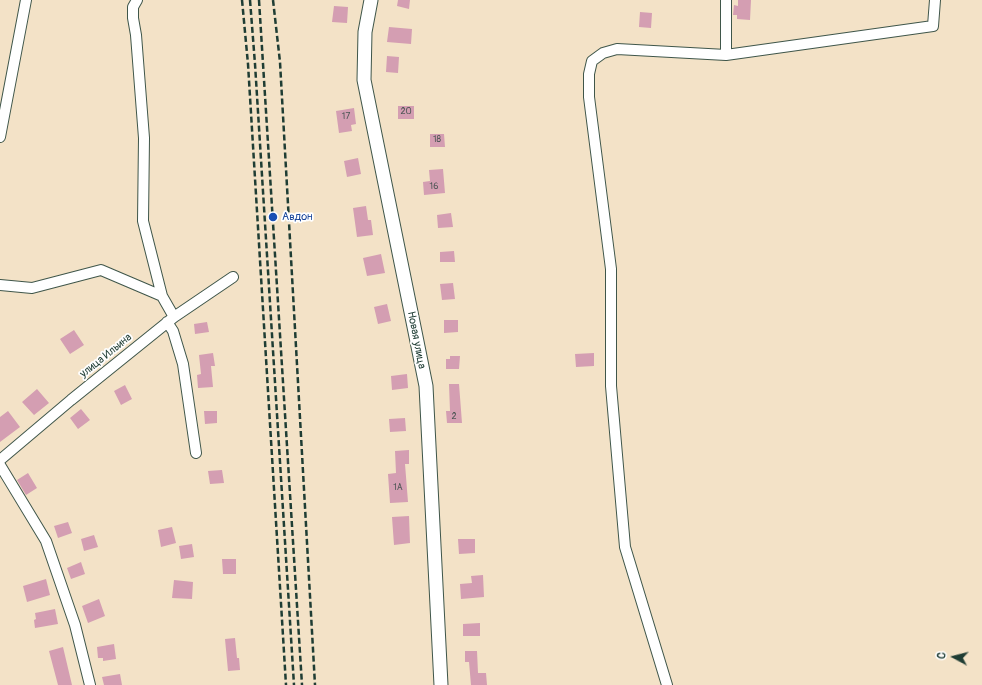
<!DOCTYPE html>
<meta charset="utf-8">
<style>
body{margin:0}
#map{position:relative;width:982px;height:685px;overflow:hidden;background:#f3e2c7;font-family:Pangolin,sans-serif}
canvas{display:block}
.north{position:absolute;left:934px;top:637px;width:40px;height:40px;-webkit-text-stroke:3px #fff;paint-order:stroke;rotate:277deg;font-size:11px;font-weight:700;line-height:16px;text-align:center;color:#1f3d34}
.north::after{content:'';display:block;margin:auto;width:14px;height:18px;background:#1f3d34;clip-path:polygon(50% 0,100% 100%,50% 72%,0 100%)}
</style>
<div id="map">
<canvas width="982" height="685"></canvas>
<div class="north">С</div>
</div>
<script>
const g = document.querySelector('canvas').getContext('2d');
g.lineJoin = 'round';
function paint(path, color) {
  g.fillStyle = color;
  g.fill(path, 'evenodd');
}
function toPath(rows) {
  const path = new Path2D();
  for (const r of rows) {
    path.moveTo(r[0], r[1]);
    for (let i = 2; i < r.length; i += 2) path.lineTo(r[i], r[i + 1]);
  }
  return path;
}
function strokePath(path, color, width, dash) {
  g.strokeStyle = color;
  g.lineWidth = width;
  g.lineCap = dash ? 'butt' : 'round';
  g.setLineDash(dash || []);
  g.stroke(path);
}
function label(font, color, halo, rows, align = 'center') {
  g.font = font + ' Pangolin,sans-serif';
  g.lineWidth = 3.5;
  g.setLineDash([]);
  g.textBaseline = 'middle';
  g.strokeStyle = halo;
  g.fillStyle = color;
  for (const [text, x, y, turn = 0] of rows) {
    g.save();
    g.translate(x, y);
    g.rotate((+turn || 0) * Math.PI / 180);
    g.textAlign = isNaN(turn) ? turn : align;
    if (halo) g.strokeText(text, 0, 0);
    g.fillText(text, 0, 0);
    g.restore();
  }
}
const building = toPath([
 [398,0,410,0,409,9,397,6],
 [738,0,751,0,750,20,737,19,737,15,733,15,734,5,738,6],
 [334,6,348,7,347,23,332,22],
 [640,12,652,13,651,28,639,27],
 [389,27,412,29,411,44,387,42],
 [387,56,399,57,398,73,386,72],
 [398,106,414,106,414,119,398,119],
 [354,108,356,124,351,125,352,131,339,133,336,111],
 [430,134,444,134,445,147,430,147],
 [358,158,361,174,347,177,344,161],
 [443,169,445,193,424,195,423,182,430,181,429,170],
 [366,206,368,220,371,220,373,235,357,237,353,208],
 [451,213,453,227,438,228,437,215],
 [454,251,455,262,440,262,440,252],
 [381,254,385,273,367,276,363,258],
 [453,283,455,299,442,300,440,284],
 [387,304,391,321,378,324,374,307],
 [444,320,458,320,458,332,444,333],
 [207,322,209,332,195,334,194,324],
 [74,330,84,345,70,354,60,339],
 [213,353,215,366,211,366,213,387,198,388,197,375,201,374,199,355],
 [594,353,594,366,576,367,575,354],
 [450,356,460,356,459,369,446,369,446,359,450,359],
 [407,374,408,388,392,390,391,376],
 [449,384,459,384,462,423,447,423,446,411,450,411],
 [125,385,132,399,121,405,114,391],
 [37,389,49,403,34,415,22,402],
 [81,409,90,420,78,429,70,418],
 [8,411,20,427,0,442,0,417],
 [204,411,217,411,217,423,205,424],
 [405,418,406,431,390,432,389,419],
 [409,450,409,464,405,464,408,502,390,503,388,474,396,473,395,451],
 [222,470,224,483,210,484,208,471],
 [28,473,37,488,26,495,17,480],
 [409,516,410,543,394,545,392,517],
 [68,522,72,533,58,538,54,526],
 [172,527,176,543,161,547,158,530],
 [94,535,98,547,84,551,81,539],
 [458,539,475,539,475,553,459,554],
 [192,544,194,557,181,559,179,546],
 [222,559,236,559,236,574,223,574],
 [81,562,85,574,71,579,67,568],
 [483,575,484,597,461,599,460,584,472,583,471,576],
 [46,579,50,595,27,602,23,586],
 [174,580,193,582,192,599,172,598],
 [99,599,105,616,88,623,82,606],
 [55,609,58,624,35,628,34,620,36,619,35,613],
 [480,623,480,636,463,636,463,624],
 [235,638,237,658,239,658,240,670,228,671,225,639],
 [114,644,116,659,103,661,103,658,98,658,97,647],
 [63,647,72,685,58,685,49,651],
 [465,651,477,651,478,673,486,673,487,685,471,685,469,662,465,662],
 [120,674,122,685,104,685,102,677]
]);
const minor = toPath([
 [137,0,133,7,133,18,136,35,144,138,143,221,162,296],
 [726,0,726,55,933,26,935,0],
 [0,137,26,0],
 [0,285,32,288,101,270,162,296,174,317],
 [167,322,173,331,183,364,196,453],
 [0,460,71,400,174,317,233,277],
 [0,465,46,541,75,625,90,685],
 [667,685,625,547,611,386,611,269,589,97,589,74,592,61,603,53,617,49,726,55]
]);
const tertiary = toPath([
 [371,0,365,32,364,80,426,386,441,685]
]);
const rail = toPath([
 [242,0,248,64,286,685],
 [250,0,255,64,294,685],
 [259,0,302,685],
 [273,0,280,62,315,685]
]);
const markers = [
 [273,217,5,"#1a4fb4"]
];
const numberNames = [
 ["20",406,112],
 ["17",346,117],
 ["18",437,140],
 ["16",434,187],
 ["2",454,417],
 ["1А",398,488]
];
const transitNames = [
 ["Авдон",282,217]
];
const streetNames = [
 ["Новая улица",416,340,79],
 ["улица Ильина",106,356,-39]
];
paint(building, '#d49eb2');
strokePath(minor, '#3f564a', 12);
strokePath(tertiary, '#3f564a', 15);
strokePath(minor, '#fff', 10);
strokePath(tertiary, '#fff', 13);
strokePath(rail, '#1f3d34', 2.5, [6, 3]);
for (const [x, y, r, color] of markers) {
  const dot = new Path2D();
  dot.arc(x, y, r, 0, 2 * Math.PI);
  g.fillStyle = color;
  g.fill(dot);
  strokePath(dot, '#fff', 1.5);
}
label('9px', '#4c5554', null, numberNames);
label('11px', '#164399', '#fff', transitNames, 'left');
label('11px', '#1f3d34', '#fff', streetNames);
</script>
